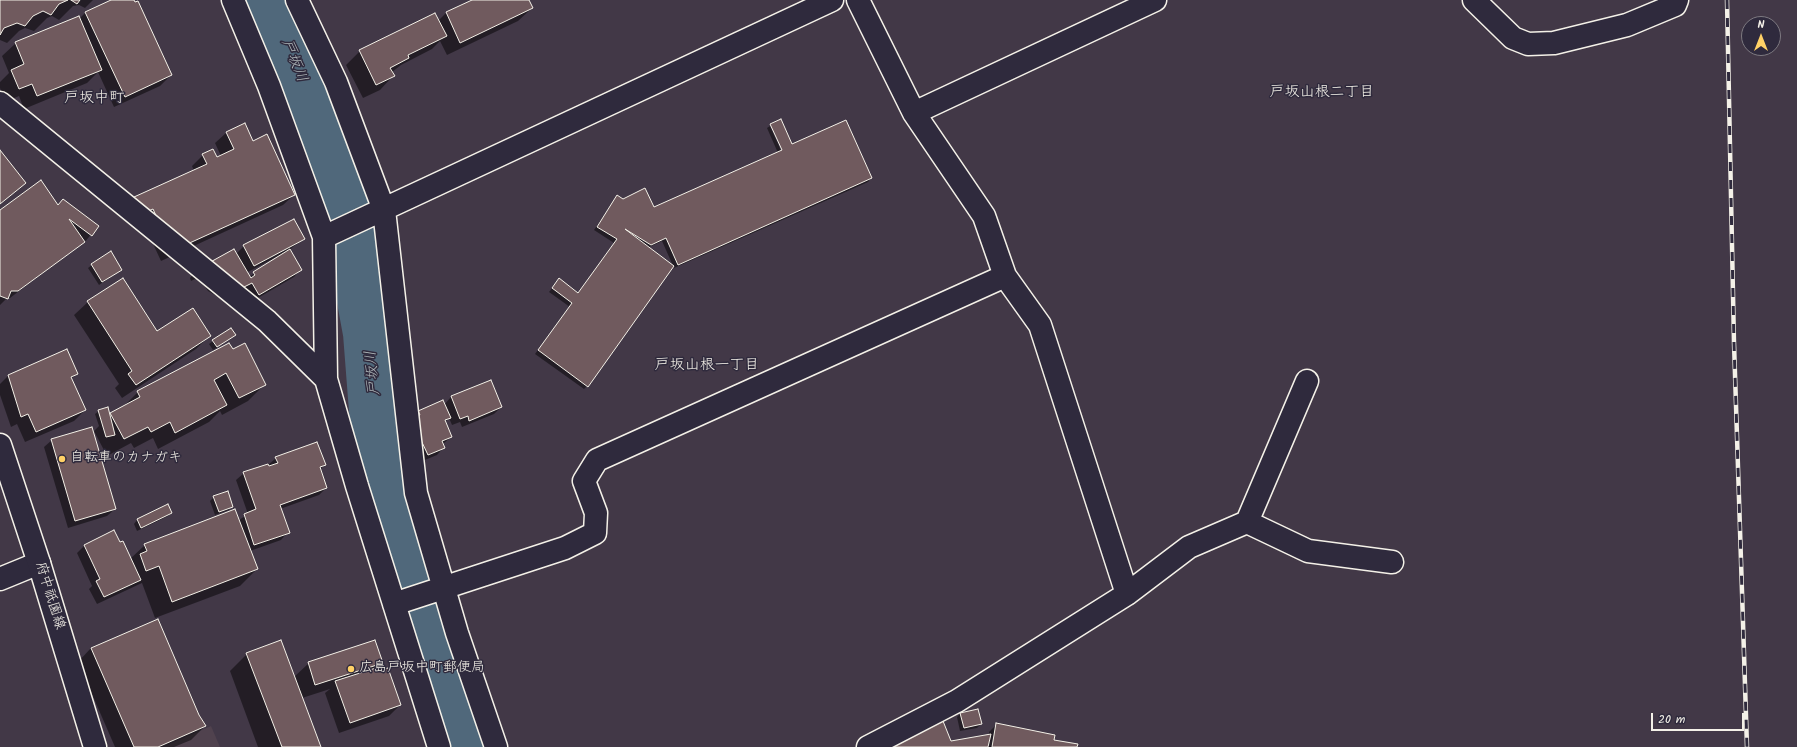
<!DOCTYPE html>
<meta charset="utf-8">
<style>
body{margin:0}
#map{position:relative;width:1797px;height:747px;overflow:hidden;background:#423847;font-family:Kalam,sans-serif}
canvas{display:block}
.north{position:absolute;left:1741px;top:16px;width:40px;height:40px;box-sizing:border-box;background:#2f2a3d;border:1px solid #7e7a81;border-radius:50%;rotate:0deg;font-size:11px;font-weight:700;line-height:16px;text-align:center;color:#f4f1e8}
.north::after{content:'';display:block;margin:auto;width:14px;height:18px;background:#ffd166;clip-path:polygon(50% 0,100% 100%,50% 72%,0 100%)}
.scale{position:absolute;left:1651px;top:713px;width:93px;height:18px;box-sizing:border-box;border:2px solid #f4f1e8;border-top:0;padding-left:5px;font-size:12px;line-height:14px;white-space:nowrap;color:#f4f1e8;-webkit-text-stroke:3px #2f2a3d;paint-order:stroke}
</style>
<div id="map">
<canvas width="1797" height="747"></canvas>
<div class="north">N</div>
<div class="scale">20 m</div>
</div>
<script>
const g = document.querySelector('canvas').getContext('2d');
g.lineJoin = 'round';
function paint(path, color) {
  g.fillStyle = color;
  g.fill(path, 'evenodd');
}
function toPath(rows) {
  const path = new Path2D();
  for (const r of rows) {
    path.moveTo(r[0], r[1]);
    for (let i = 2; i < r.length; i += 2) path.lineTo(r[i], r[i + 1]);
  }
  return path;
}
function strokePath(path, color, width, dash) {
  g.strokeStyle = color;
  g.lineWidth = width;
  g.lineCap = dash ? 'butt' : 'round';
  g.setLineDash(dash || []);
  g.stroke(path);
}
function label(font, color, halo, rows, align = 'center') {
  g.font = font + ' Kalam,"Klee One",sans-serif';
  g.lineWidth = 3;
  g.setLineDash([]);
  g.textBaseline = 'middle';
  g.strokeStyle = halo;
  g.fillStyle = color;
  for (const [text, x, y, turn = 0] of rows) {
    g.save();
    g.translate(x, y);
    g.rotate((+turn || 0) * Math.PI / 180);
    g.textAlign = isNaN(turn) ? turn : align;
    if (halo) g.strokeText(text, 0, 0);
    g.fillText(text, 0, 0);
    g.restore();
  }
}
const built = toPath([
 [211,726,220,747,163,747]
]);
const shadow = toPath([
 [0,0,93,0,85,8,79,5,73,6,59,20,52,16,47,18,34,31,25,28,19,31,7,43,0,40],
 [113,0,132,0,171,75,160,86,114,107,98,72,87,83,24,109,19,96,5,102,0,88,0,82,9,73,2,56,16,43,79,19,86,12],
 [474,0,528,0,532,8,518,21,447,55,440,41,432,49,401,65,392,72,393,76,380,90,363,98,346,65,360,51,438,21,446,13],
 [244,124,252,142,294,195,283,205,161,261,142,220,124,209,135,198,194,171,192,166,203,155,217,158,221,156,215,143,226,133],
 [770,126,783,155,871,178,868,182,674,268,662,241,647,248,587,386,584,389,535,354,570,307,549,292,559,280,578,294,614,243,594,230,618,196,622,200,653,209,778,153,767,128],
 [58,206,98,226,84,243,83,242,10,298,7,298,0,305,0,211],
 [303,239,289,250,301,269,294,277,251,302,224,300,208,291,199,277,191,281,190,278,197,270,236,254,244,246],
 [278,256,279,257,249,277,246,273],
 [92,265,121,269,99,285,88,268],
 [88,302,157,333,209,336,196,349,122,398,115,388,119,384,74,315],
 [235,335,213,350,209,344,213,341],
 [67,350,77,373,71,379,85,410,74,421,25,442,17,424,11,427,0,395,0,384,8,376],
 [233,351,265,384,248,401,222,415,220,411,209,422,158,449,153,438,134,448,131,443,107,456,94,431,99,426,95,414,99,411,109,416,122,408,138,392],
 [490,381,501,407,494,414,462,427,460,422,452,425,449,418,445,422,451,437,443,444,444,447,437,455,420,462,411,420,418,412,443,401,444,405,451,397],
 [52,440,115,509,107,516,68,528,44,447],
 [276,458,324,465,320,470,326,488,319,495,280,509,288,532,281,540,250,551,257,569,240,586,155,618,142,583,97,604,89,589,92,586,77,553,84,546,114,531,130,559,145,545,239,520,248,514,236,480,244,473,267,466],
 [214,497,232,506,229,510,215,515,210,501],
 [168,505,171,513,168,516,137,531,134,524,137,520],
 [91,648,199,716,205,726,191,740,174,747,115,747,78,662],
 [247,654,294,677,309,663,382,662,375,669,400,705,389,716,339,733,325,693,330,689,302,698,320,747,258,747,230,671],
 [960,714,981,724,977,728,960,731,957,717],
 [997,724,1076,747,882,747,950,743,989,735,989,732]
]);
const river = toPath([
 [269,0,284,33,344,186,371,333,382,475,439,652,474,747]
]);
const building = toPath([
 [0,0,68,0,59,4,51,15,43,11,33,16,25,26,17,23,4,28,0,35,0,0],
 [71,0,80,0,77,4,71,0],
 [111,0,134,0,135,2,138,1,172,75,125,97,85,12,111,0],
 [472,0,529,0,533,8,460,43,446,12,472,0],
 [435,13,447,36,408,55,409,58,390,68,395,76,376,85,359,50,435,13],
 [79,16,102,70,37,96,32,84,19,89,11,70,24,64,15,42,79,16],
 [781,119,792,144,846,120,872,178,678,265,666,238,651,245,625,229,674,266,588,387,538,350,572,303,552,288,559,278,578,293,617,239,597,227,617,195,623,199,645,188,654,207,782,150,770,124,781,119],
 [245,123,253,141,267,134,295,195,172,251,153,209,142,214,134,197,207,164,202,154,213,149,217,157,234,149,226,132,245,123],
 [0,150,26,183,0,204,0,150],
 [41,180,58,205,63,199,99,226,92,236,69,219,85,242,18,291,11,291,8,299,0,296,0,210,41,180],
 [294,219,305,239,254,266,243,245,294,219],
 [234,249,251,278,255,275,253,272,290,249,302,270,259,295,252,283,232,293,196,270,234,249],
 [111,251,122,270,102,282,91,264,111,251],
 [123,278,157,331,193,308,211,336,136,385,128,374,132,371,87,301,123,278],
 [231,328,236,335,217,347,212,340,231,328],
 [229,343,233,349,245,343,266,385,239,398,226,373,214,380,227,405,175,433,170,422,151,432,148,427,124,439,110,413,140,397,137,391,229,343],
 [67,349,78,374,71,377,86,410,36,432,28,414,21,417,8,375,67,349],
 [491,380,502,407,469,421,468,416,460,419,451,396,491,380],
 [443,400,451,418,445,420,452,437,442,441,445,448,428,455,411,419,420,415,418,411,443,400],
 [108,407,115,435,106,437,98,410,108,407],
 [92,427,116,509,75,521,51,439,92,427],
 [317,442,326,465,320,467,327,488,280,505,290,533,254,545,244,514,256,509,243,472,268,464,269,466,278,463,275,457,317,442],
 [228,491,233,507,219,512,213,496,228,491],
 [168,504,172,513,141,528,137,519,168,504],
 [235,509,258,569,172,602,159,566,146,571,140,554,147,551,144,544,235,509],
 [114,530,120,542,123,541,141,580,104,597,96,581,100,579,84,545,114,530],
 [158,619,199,715,206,726,158,747,134,747,91,648,158,619],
 [281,640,321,747,282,747,246,653,281,640],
 [375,640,383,663,315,685,308,662,375,640],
 [382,666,383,669,388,668,401,705,350,723,335,681,382,666],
 [978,709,982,724,964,728,960,713,978,709],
 [943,721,951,741,991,734,988,747,885,747,943,721],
 [996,723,1055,735,1054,740,1078,744,1077,747,992,747,996,723]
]);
const minor = toPath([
 [233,0,269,86,324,237,326,379,357,486,439,747],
 [297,0,336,82,384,210,416,493,457,633,496,747],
 [858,0,914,113,984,216,1005,276,1040,325,1127,594],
 [1474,0,1513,38,1528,44,1554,43,1627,25,1675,5,1677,0],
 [0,103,267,321,326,379],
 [914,113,1155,0],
 [324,237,832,0],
 [1247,522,1308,551,1392,562],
 [0,579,39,563],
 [394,604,565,548,595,533,596,513,584,481,597,460,1005,276],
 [868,747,957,701,1127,594,1189,547,1247,522,1307,381]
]);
const secondary = toPath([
 [0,445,39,563,95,747]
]);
const rail = toPath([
 [1727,0,1734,343,1747,747]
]);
const markers = [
 [62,459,4,"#ffd166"],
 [351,669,4,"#ffd166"]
];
const poiNames = [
 ["自転車のカナガキ",70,459],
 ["広島戸坂中町郵便局",359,669]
];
const streetNames = [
 ["府中祇園線",49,596,73]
];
const waterNames = [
 ["戸坂川",293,61,68],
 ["戸坂川",374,373,-95]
];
const neighbourhoodNames = [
 ["戸坂山根二丁目",1322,93],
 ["戸坂中町",94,99],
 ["戸坂山根一丁目",707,366]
];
paint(built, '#50424e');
paint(shadow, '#0007');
strokePath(river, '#50687b', 56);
paint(building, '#705a5e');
strokePath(building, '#f4f1e8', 1);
strokePath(minor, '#f4f1e8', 25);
strokePath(secondary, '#f4f1e8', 25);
strokePath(minor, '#2f2a3d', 22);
strokePath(secondary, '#2f2a3d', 22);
strokePath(rail, '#f4f1e8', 4.5);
strokePath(rail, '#2f2a3d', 3, [9]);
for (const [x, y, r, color] of markers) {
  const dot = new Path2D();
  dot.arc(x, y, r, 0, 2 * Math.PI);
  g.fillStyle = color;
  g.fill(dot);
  strokePath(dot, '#2f2a3d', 1.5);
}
label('14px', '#f4f1e8', '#2f2a3d', poiNames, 'left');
label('14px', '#f4f1e8', '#2f2a3d', streetNames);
label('italic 15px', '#b2babc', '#2f2a3d', waterNames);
label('15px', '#f4f1e8', '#2f2a3d', neighbourhoodNames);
</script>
